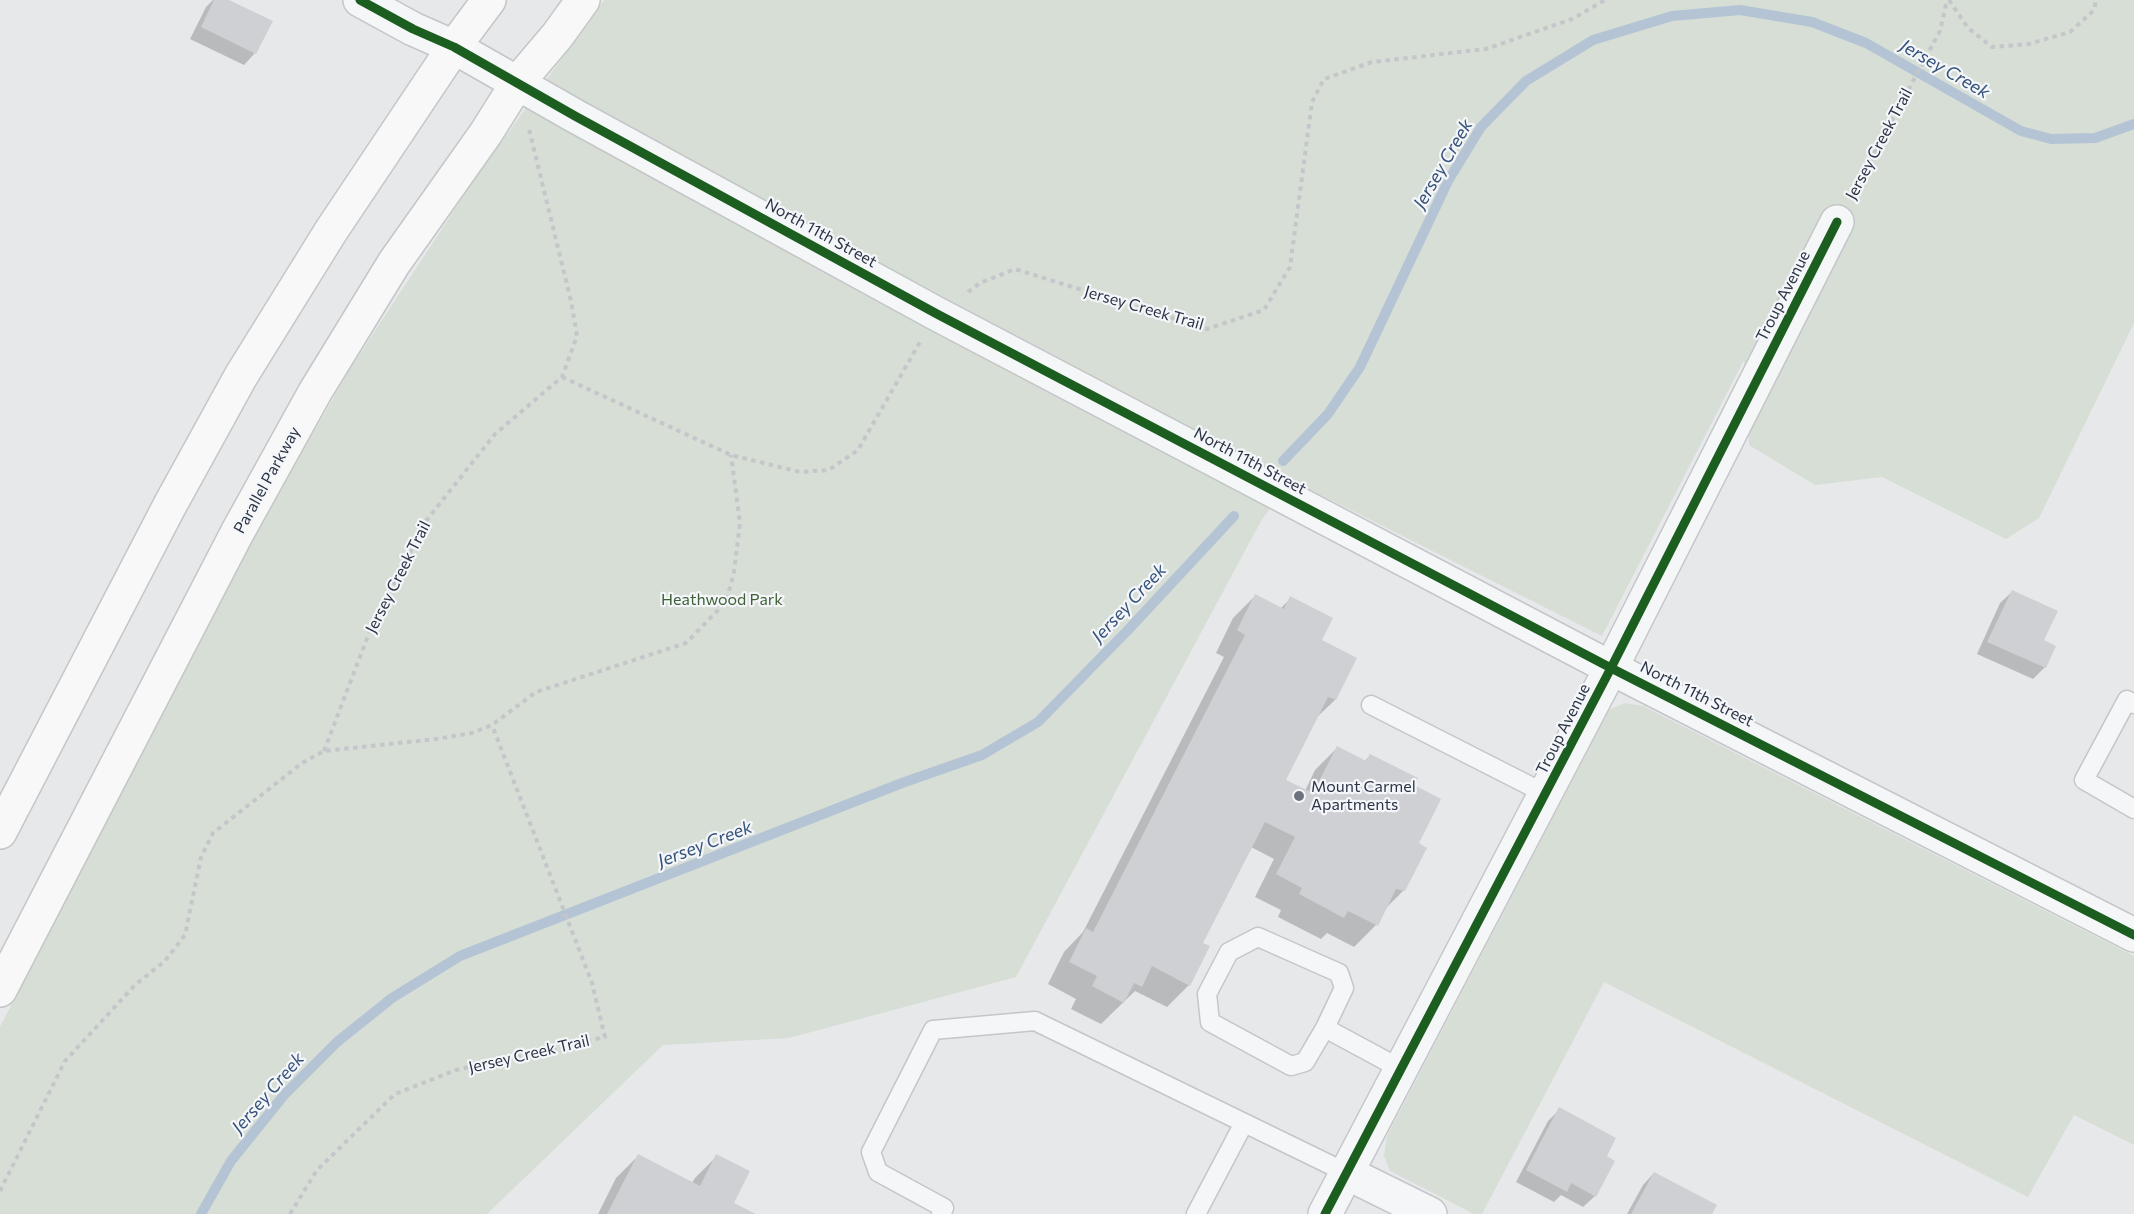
<!DOCTYPE html>
<style>
body{margin:0}
canvas{display:block;background:#e6e8ea}
</style>
<canvas width="2134" height="1214"></canvas>
<script>
const g = document.querySelector('canvas').getContext('2d');
g.lineJoin = 'round';
function paint(path, color) {
  g.fillStyle = color;
  g.fill(path, 'evenodd');
}
function toPath(rows) {
  const path = new Path2D();
  for (const r of rows) {
    path.moveTo(r[0], r[1]);
    for (let i = 2; i < r.length; i += 2) path.lineTo(r[i], r[i + 1]);
  }
  return path;
}
function strokePath(path, color, width, dash) {
  g.strokeStyle = color;
  g.lineWidth = width;
  g.lineCap = dash ? 'butt' : 'round';
  g.setLineDash(dash || []);
  g.stroke(path);
}
function label(font, color, halo, rows, align = 'center') {
  g.font = font + ' Commissioner,sans-serif';
  g.lineWidth = 4.5;
  g.setLineDash([]);
  g.textBaseline = 'middle';
  g.strokeStyle = halo;
  g.fillStyle = color;
  for (const [text, x, y, turn = 0] of rows) {
    g.save();
    g.translate(x, y);
    g.rotate((+turn || 0) * Math.PI / 180);
    g.textAlign = isNaN(turn) ? turn : align;
    if (halo) g.strokeText(text, 0, 0);
    g.fillText(text, 0, 0);
    g.restore();
  }
}
const green = toPath([
 [604,0,2134,0,2134,323,2039,518,2006,539,1882,477,1815,485,1749,445,1744,360,1602,636,1291,480,1261,521,1016,977,789,1038,663,1045,487,1214,0,1214,0,1027,255,533,352,366,472,183],
 [1625,703,1643,706,2134,956,2134,1145,2074,1115,2028,1197,1604,982,1482,1214,1474,1214,1390,1171,1384,1156,1387,1136,1609,710]
]);
const shadow = toPath([
 [213,0,225,0,255,53,244,65,190,39,206,7],
 [2012,592,2042,641,2045,667,2033,679,1977,654,2000,603],
 [1255,596,1280,609,1291,598,1320,641,1355,659,1335,700,1315,719,1284,780,1305,791,1315,770,1337,748,1364,762,1370,755,1412,786,1417,844,1404,890,1384,910,1376,925,1354,947,1327,933,1321,939,1278,917,1281,910,1255,897,1274,859,1251,847,1201,944,1189,985,1167,1007,1135,991,1101,1024,1071,1009,1076,999,1048,984,1064,952,1083,932,1224,657,1216,653,1233,618],
 [1560,1109,1605,1157,1595,1196,1583,1207,1561,1195,1554,1202,1516,1182,1548,1121],
 [638,1156,692,1183,695,1178,717,1156,732,1203,753,1214,598,1214,616,1178],
 [1654,1173,1710,1214,1627,1214,1643,1185]
]);
const stream = toPath([
 [1283,461,1328,414,1360,367,1448,181,1481,127,1526,81,1593,40,1672,16,1740,10,1812,22,1866,43,2021,131,2051,139,2095,138,2134,124],
 [201,1214,231,1161,284,1095,337,1042,392,998,460,956,902,783,982,755,1038,722,1128,630,1234,516]
]);
const building = toPath([
 [214,0,229,0,273,21,256,54,201,27],
 [2012,590,2058,611,2044,640,2056,646,2046,668,1987,642],
 [1255,594,1284,609,1290,596,1333,618,1322,640,1357,658,1336,700,1328,697,1286,780,1313,793,1337,746,1366,761,1370,754,1418,778,1414,785,1441,799,1419,843,1427,848,1405,891,1396,889,1378,926,1348,911,1344,918,1299,894,1302,888,1276,874,1295,837,1265,822,1203,943,1210,946,1190,986,1152,966,1142,987,1134,983,1124,1003,1092,986,1097,976,1069,962,1086,928,1093,932,1245,635,1237,630],
 [1559,1107,1616,1138,1607,1156,1615,1161,1596,1197,1571,1183,1567,1192,1526,1170],
 [638,1154,700,1186,716,1154,750,1171,734,1203,756,1214,607,1214],
 [1654,1172,1717,1205,1712,1214,1631,1214]
]);
const path = toPath([
 [1949,0,1968,28,1992,47,2029,44,2070,32,2094,10,2096,0],
 [1853,193,1940,31,1947,0],
 [968,292,980,283,1015,269,1207,329,1264,310,1290,267,1312,102,1324,79,1372,62,1486,49,1572,19,1605,0],
 [562,377,731,455,800,472,829,470,858,450,920,342],
 [324,751,371,628,426,521,495,434,562,377,577,336,571,301,529,129],
 [0,1191,65,1061,135,985,165,961,185,935,201,857,213,833,302,763,324,751,436,739,472,733,492,725,536,692,686,643,726,602,734,572,740,523,731,455],
 [290,1214,317,1170,395,1094,456,1070,605,1037,592,983,492,725]
]);
const service = toPath([
 [2134,704,2127,700,2084,780,2134,809],
 [1371,705,1546,794],
 [1325,1028,1344,988,1339,973,1258,937,1229,952,1207,994,1210,1022,1291,1066,1305,1062,1325,1028,1401,1069],
 [941,1214,944,1208,878,1172,871,1152,933,1030,1035,1021,1347,1173],
 [1196,1214,1244,1123]
]);
const minor = toPath([
 [360,0,413,29,454,47,575,116,937,314,1611,668,2134,935],
 [1347,1173,1430,1214],
 [1325,1214,1611,668,1837,222]
]);
const secondary = toPath([
 [0,832,170,505,241,376,331,231,454,47,489,0],
 [0,990,237,533,315,392,394,263,486,133,518,82,557,36,583,0]
]);
const cycleway = toPath([
 [360,0,413,29,454,47,575,116,937,314,1611,668,2134,935],
 [1325,1214,1611,668,1837,222]
]);
const markers = [
 [1299,796,6,"#6c737f"]
];
const streetNames = [
 ["Jersey Creek Trail",1879,144,-62],
 ["North 11th Street",821,233,29],
 ["Troup Avenue",1783,296,-63],
 ["Jersey Creek Trail",1144,308,16],
 ["North 11th Street",1250,461,28],
 ["Parallel Parkway",267,480,-61],
 ["Jersey Creek Trail",398,577,-63],
 ["North 11th Street",1697,694,27],
 ["Troup Avenue",1563,729,-63],
 ["Jersey Creek Trail",529,1054,-13]
];
const parkNames = [
 ["Heathwood Park",722,600]
];
const poiNames = [
 ["Mount Carmel",1311,787],
 ["Apartments",1311,805]
];
const waterNames = [
 ["Jersey Creek",1945,69,30],
 ["Jersey Creek",1443,164,-60],
 ["Jersey Creek",1129,603,-47],
 ["Jersey Creek",705,844,-21],
 ["Jersey Creek",268,1093,-49]
];
paint(green, '#d6ded6');
paint(shadow, '#0003');
strokePath(stream, '#b4c4d5', 10);
paint(building, '#ced0d3');
strokePath(service, '#c4c6c8', 21);
strokePath(minor, '#c4c6c8', 36);
strokePath(secondary, '#c4c6c8', 36);
strokePath(path, '#c5c6ca', 4, [4.5, 4.5]);
strokePath(service, '#f5f6f7', 18);
strokePath(minor, '#f5f6f7', 33);
strokePath(secondary, '#f8f8f8', 33);
strokePath(cycleway, '#1b5e20', 9);
for (const [x, y, r, color] of markers) {
  const dot = new Path2D();
  dot.arc(x, y, r, 0, 2 * Math.PI);
  g.fillStyle = color;
  g.fill(dot);
  strokePath(dot, '#f4f6f9', 2);
}
label('16px', '#2b3445', '#f4f6f9', streetNames);
label('16px', '#3f6138', '#f4f6f9', parkNames);
label('16px', '#2b3445', '#f4f6f9', poiNames, 'left');
label('italic 18px', '#34527a', '#f4f6f9', waterNames);
</script>
